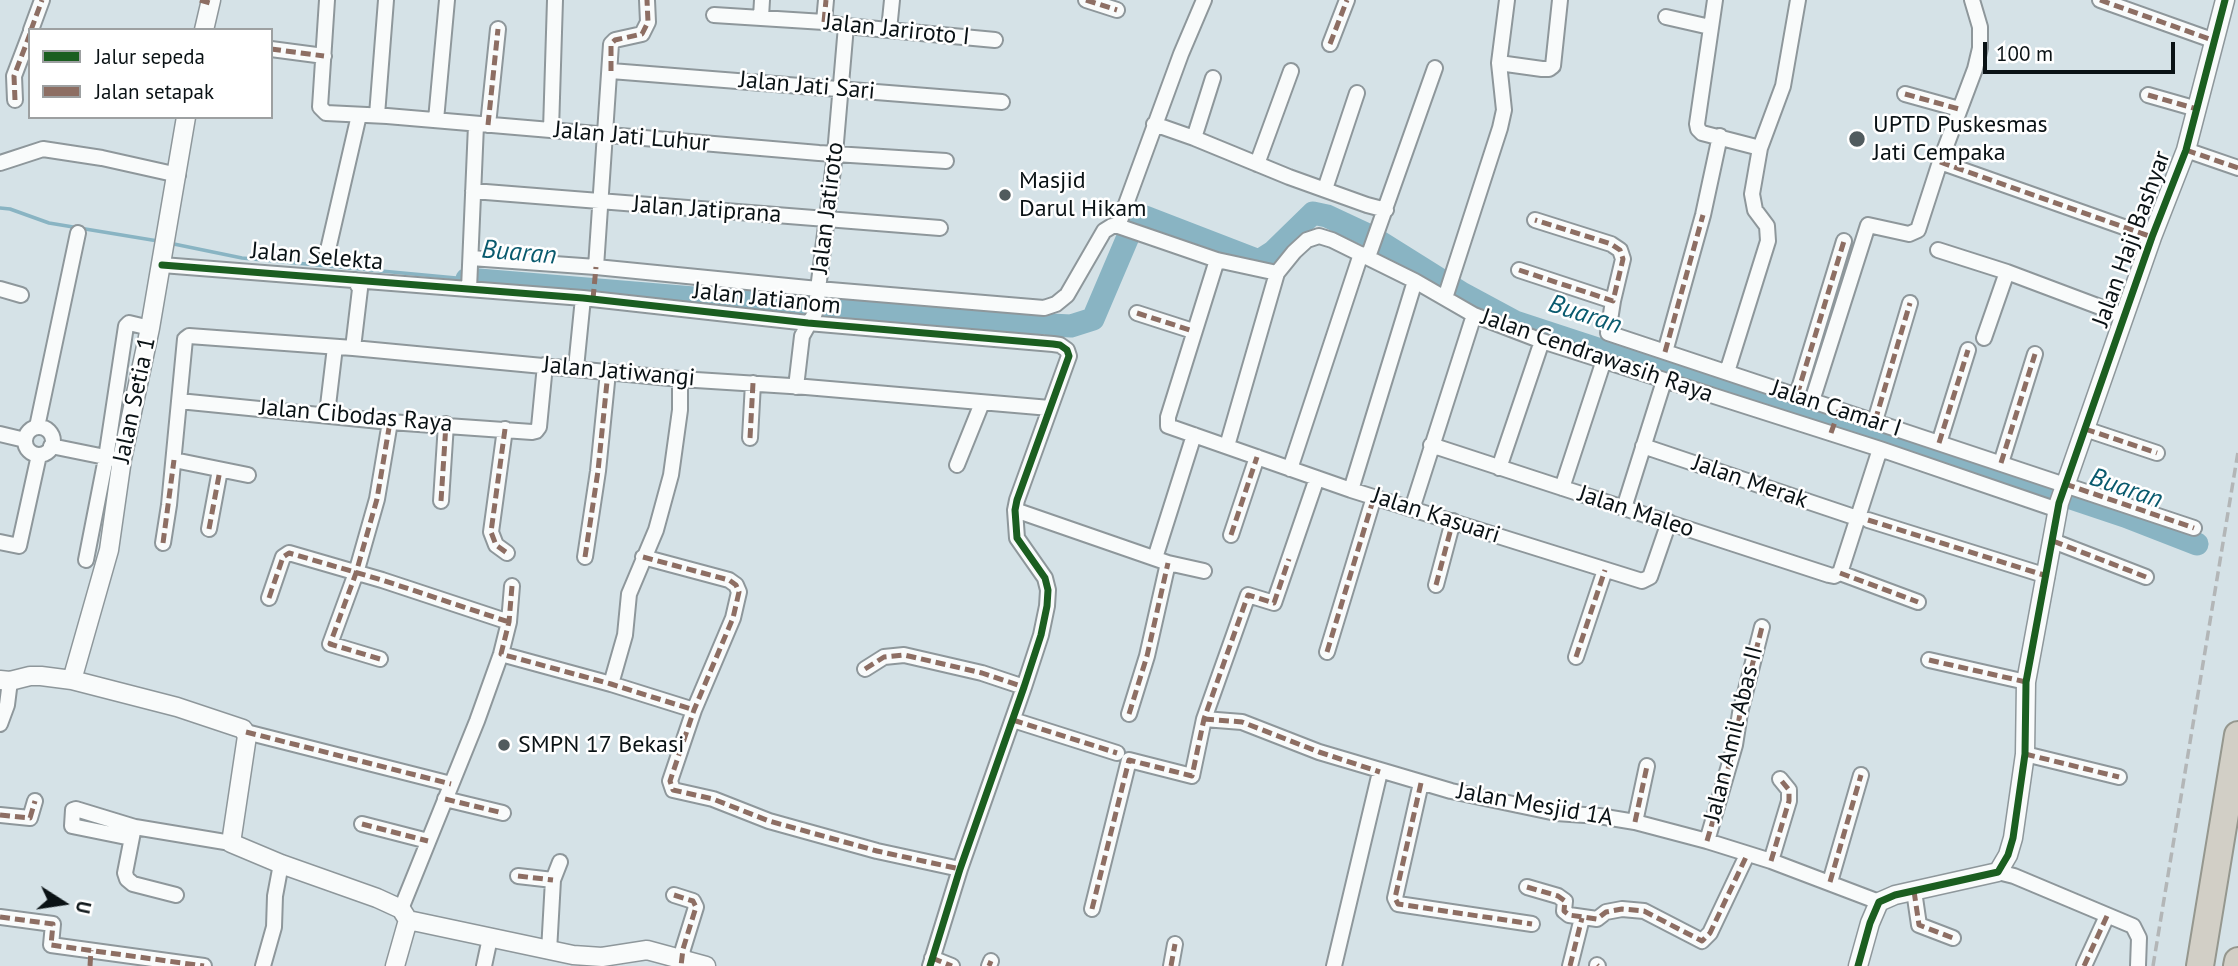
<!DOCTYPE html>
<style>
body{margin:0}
#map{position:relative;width:2238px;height:966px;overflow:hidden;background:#d5e2e7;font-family:"PT Sans",sans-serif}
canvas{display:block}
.legend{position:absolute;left:28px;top:28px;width:245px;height:91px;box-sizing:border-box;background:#fff;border:2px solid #9da0a1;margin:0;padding:9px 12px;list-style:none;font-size:21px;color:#0a1215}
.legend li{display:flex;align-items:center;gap:14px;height:35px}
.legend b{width:35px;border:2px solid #9da0a1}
.north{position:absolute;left:28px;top:868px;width:70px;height:70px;-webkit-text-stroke:5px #fff;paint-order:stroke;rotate:102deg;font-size:19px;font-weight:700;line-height:28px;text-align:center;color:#0a1215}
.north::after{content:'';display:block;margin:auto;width:24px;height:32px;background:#0a1215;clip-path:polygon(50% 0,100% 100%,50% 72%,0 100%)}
.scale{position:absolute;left:1983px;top:42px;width:192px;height:32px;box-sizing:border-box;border:4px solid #0a1215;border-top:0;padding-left:9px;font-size:21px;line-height:24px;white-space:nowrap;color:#0a1215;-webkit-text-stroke:5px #fff;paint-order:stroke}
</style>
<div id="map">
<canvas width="2238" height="966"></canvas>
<ul class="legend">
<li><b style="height:9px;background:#1b5e20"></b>Jalur sepeda</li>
<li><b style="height:9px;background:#8d6e63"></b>Jalan setapak</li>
</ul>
<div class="north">U</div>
<div class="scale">100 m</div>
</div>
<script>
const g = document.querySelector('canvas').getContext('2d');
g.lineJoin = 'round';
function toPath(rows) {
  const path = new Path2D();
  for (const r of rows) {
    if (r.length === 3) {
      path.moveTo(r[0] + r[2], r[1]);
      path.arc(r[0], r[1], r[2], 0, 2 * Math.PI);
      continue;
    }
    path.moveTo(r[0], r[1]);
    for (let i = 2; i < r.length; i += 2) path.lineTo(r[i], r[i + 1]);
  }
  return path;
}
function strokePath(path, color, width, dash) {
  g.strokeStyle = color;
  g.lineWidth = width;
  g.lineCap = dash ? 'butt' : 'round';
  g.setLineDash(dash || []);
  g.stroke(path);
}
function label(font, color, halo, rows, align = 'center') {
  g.font = font + ' "PT Sans",sans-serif';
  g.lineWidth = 5;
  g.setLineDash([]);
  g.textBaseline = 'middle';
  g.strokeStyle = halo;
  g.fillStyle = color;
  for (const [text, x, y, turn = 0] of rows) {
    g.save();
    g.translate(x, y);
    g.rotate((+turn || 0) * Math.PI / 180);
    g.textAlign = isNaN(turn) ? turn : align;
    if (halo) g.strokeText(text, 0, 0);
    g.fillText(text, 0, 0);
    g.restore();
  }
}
const stream = toPath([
 [0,208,10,209,49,223,158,241],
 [169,243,242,258,467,279]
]);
const river = toPath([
 [467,279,837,310,1039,324],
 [1051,325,1071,326,1093,319,1136,218,1145,217,1259,261,1273,252,1313,213,1327,216,1372,237,1463,294,1515,322,1771,406,1949,457,2125,516,2197,544]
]);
const minor = toPath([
 [327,0,320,107,326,113,387,116,819,153,946,161],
 [1086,0,1117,10],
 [1715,0,1697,124,1698,129,1702,133,1760,148],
 [2100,0,2215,41],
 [714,15,824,22,846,26,995,40],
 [761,17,762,0],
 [1666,17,1710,27],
 [824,22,826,0],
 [31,30,42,0],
 [889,30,892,0],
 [1330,44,1347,0],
 [271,49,324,56],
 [1499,63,1542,69,1549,69,1553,66,1560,0],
 [611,71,1002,102],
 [1905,94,1959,109],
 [2148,95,2197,109],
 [15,100,14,76,30,34],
 [377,115,386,0],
 [436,120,447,0],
 [1154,124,1194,138,1289,177,1367,205,1386,210],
 [488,125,498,29],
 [551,130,555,0],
 [1194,138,1213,78],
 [2186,150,2238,168],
 [1940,162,2152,237],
 [0,163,43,149,102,158,178,175],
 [1257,164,1291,71],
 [1325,189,1357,93],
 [473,191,940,228],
 [1535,220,1611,244,1620,250,1623,259,1613,301,1608,333,2194,528],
 [1118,226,1181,54,1204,0],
 [1118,226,1217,260,1277,273],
 [1938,250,2007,272,2124,316],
 [327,254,359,115],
 [1368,257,1435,68],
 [471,258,596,267,818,289,1044,308,1056,304,1067,295,1104,231,1112,226,1118,226],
 [1217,260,1168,417,1168,426,1351,490,1642,581,1650,577,1669,522],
 [162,265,583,298,808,323,1053,344,1060,345,1067,350,1069,356,1017,500,1015,510,1017,538,1045,578,1048,590,1047,606,1041,635,1024,687,960,869,930,966],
 [596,267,611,44,615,40,642,34,648,22,647,0],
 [1519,270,1613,301],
 [0,289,21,295],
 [469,289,476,125],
 [1445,298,1500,128,1504,110,1499,63,1507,0],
 [1137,313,1193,331],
 [1984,338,2007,272],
 [353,348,360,289,355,280],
 [1665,352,1703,215,1720,136],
 [576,368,583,298],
 [1727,372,1768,241,1767,226,1755,210,1752,194,1760,148,1783,86,1798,0],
 [796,387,802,336,815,313,835,154,846,26],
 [1797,395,1844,241],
 [179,401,390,422,532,432,536,431,539,427,545,365],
 [1812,401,1868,225,1909,234,1918,230,1940,162,1975,69,1980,48,1980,27,1972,0],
 [327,414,335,347],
 [1875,421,1910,303],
 [37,427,78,233],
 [39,441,14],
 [505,429,491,532,496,545,507,553],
 [2085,429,2157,453],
 [0,434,25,440],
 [750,438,753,383],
 [1939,443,1968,350],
 [1431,445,1829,575,1834,576,1840,573],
 [51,446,115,459],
 [1227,446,1277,273,1294,252,1307,240,1319,236,1332,240,1415,281,1474,315,1542,341,1880,449,2058,510],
 [1643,446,1857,518],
 [174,460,248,475],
 [2001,463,2035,354],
 [957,465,982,403],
 [1499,468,1542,341],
 [1290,469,1361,254],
 [1562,488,1604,360],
 [1351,490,1415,281],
 [441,501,446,424],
 [1624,508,1664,381],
 [1412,509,1474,315],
 [1015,510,1168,563,1204,571],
 [1868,520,2047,576],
 [209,529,220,470],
 [1231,535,1257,457],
 [2053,541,2146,577],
 [0,542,19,546,39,455],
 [163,543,169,505,185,339,189,336,353,348,680,379,806,387,1050,408],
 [585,557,598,471,608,372],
 [643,557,729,580,736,585,739,592,733,618,694,710,670,781,673,790,713,799,769,821,877,851,960,869],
 [1155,558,1194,435],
 [86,560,106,458,126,326,129,323,150,328],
 [1840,573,1880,449],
 [1840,573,1918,602],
 [1436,585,1453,521],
 [269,598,283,557,289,553,382,580,509,622],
 [1327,652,1374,497],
 [501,654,611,684,694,710],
 [1576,657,1605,570],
 [380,659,330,644,356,573,377,499,390,422],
 [1929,660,2026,682],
 [865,669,884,657,904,655,982,673,1024,687],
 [611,684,625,635,629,594,656,530,671,475,680,410,680,379],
 [1129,714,1147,656,1168,563],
 [1204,719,1242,722,1319,752,1451,791,1556,813,1599,816,1635,822,1707,841,1771,861,1879,902],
 [1013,720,1117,753],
 [0,724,7,705,10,681],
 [246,732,451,784],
 [2025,754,2119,777],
 [1421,783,1395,898,1398,904,1532,924],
 [445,799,503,813],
 [0,815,30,818,35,801],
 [1635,822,1647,766],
 [362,824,428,841],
 [133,832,125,873,127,879,133,884,176,895],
 [131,838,72,826,73,810,76,809,135,827,231,843],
 [1707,841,1735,745,1740,713,1762,627],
 [1771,861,1789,801,1789,790,1780,779],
 [1998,872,2014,876,2133,926,2139,938,2138,966],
 [518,876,553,880],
 [1830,882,1861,775],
 [1527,887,1558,896,1565,901,1564,911,1569,915,1597,919,1606,912,1622,909,1644,911,1702,941,1710,933,1747,855],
 [1914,891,1919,925,1953,938],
 [674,895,693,901,696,907,683,949,681,966],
 [401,909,477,721,501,654,509,622,512,586],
 [1092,909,1129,760,1192,776,1204,719,1248,595,1274,603,1317,478],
 [0,917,53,924,51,945,204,966],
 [549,951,553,880,560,862],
 [932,958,952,966],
 [1597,965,1598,966],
 [263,966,274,927,275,896,281,864],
 [484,966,490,938],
 [989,966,991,961],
 [1171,966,1175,944],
 [1334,966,1380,772],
 [1570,966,1582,918],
 [2084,966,2107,916]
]);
const tertiary = toPath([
 [204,30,211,0],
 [0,680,10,681,30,676,41,676,72,680,177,707,243,729,247,736,231,843,281,864,377,898,401,909,408,920,573,955,602,957,647,950,706,966],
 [72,680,109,550,122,459,150,328,186,117],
 [395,966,408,920],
 [1858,966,1870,923,1879,902,1895,895,1998,872,2008,855,2013,838,2025,754,2026,682,2059,503,2152,237,2186,150,2225,0]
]);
const motorway = toPath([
 [2200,966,2238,735],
 [2237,966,2238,961]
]);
const rail = toPath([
 [2153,966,2238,452]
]);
const quiet = toPath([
 [200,0,210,3],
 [1086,0,1117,10],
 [2100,0,2215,41],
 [824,22,826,0],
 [31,30,42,0],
 [1330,44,1347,0],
 [271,49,324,56],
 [611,71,611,44,615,40,642,34,648,22,647,0],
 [1905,94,1959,109],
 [2148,95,2197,109],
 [15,100,14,76,30,34],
 [488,125,498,29],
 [2186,150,2238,168],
 [1940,162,2152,237],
 [1519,270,1613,301,1623,259,1620,250,1611,244,1535,220],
 [593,299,596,267],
 [1137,313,1193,331],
 [1665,352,1703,215],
 [1797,395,1844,241],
 [1875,421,1910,303],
 [505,429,491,532,496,545,507,553],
 [2085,429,2157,453],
 [1831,433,1839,410],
 [750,438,753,383],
 [1939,443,1968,350],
 [2001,463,2035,354],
 [2065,484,2194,528],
 [441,501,446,424],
 [1868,520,2047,576],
 [209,529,220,470],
 [1231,535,1257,457],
 [2053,541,2146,577],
 [163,543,174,460],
 [585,557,598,471,608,372],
 [643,557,729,580,736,585,739,592,733,618,694,710,670,781,673,790,713,799,769,821,877,851,960,869],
 [1840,573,1918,602],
 [1436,585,1453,521],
 [512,586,509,622,501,654,611,684,694,710],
 [269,598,283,557,289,553,382,580,509,622],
 [1327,652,1374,497],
 [1576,657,1605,570],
 [380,659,330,644,356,573,377,499,390,422],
 [1929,660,2026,682],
 [865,669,884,657,904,655,982,673,1024,687],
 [1129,714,1147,656,1168,563],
 [1204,719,1242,722,1319,752,1380,772],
 [1013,720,1117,753],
 [246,732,451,784],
 [2025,754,2119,777],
 [1421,783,1395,898,1398,904,1532,924],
 [445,799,503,813],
 [0,815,30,818,35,801],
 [1635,822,1647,766],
 [362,824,428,841],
 [1707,841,1735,745,1740,713,1762,627],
 [1771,861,1789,801,1789,790,1780,779],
 [518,876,553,880],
 [1830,882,1861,775],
 [1527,887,1558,896,1565,901,1564,911,1569,915,1597,919,1606,912,1622,909,1644,911,1702,941,1710,933,1747,855],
 [1914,891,1919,925,1953,938],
 [674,895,693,901,696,907,683,949,681,966],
 [1092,909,1129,760,1192,776,1204,719,1248,595,1274,603,1289,559],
 [0,917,53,924,51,945,204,966],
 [932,958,952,966],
 [1597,965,1598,966],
 [90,966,91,950],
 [989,966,991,961],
 [1171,966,1175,944],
 [1570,966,1582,918],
 [2084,966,2107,916]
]);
const cycleway = toPath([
 [162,265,583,298,808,323,1053,344,1060,345,1067,350,1069,356,1017,500,1015,510,1017,538,1045,578,1048,590,1047,606,1041,635,1024,687,960,869,930,966],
 [1858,966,1870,923,1879,902,1895,895,1998,872,2008,855,2013,838,2025,754,2026,682,2059,503,2152,237,2186,150,2225,0]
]);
const markers = [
 [1857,139,9,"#515b5e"],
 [1005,195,7,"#515b5e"],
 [504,745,7,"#515b5e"]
];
const streetNames = [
 ["Jalan Jariroto I",897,30,6],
 ["Jalan Jati Sari",807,86,5],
 ["Jalan Jati Luhur",632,137,5],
 ["Jalan Jatiroto",828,208,-83],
 ["Jalan Jatiprana",707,210,4],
 ["Jalan Haji Bashyar",2132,239,-70],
 ["Jalan Selekta",317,257,5],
 ["Jalan Jatianom",767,299,6],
 ["Jalan Cendrawasih Raya",1597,356,19],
 ["Jalan Jatiwangi",619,372,5],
 ["Jalan Setia 1",135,400,-78],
 ["Jalan Camar I",1836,409,18],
 ["Jalan Cibodas Raya",356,416,5],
 ["Jalan Merak",1750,482,19],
 ["Jalan Maleo",1636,512,18],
 ["Jalan Kasuari",1436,516,18],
 ["Jalan Amil Abas II",1734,734,-76],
 ["Jalan Mesjid 1A",1535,805,10]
];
const poiNames = [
 ["UPTD Puskesmas",1873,125],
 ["Jati Cempaka",1873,153],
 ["Masjid",1019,181],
 ["Darul Hikam",1019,209],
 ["SMPN 17 Bekasi",518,745]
];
const waterNames = [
 ["Buaran",519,253,5],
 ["Buaran",1585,315,18],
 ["Buaran",2126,489,19]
];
strokePath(stream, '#89b4c3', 3.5);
strokePath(river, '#89b4c3', 23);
strokePath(minor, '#8e979b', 18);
strokePath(tertiary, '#8e979b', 21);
strokePath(motorway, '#95978e', 30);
strokePath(minor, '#f9fbfb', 14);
strokePath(tertiary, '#f9fbfb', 18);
strokePath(motorway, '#d2cfc6', 26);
strokePath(rail, '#b3b6b7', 3.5, [10, 5]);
strokePath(quiet, '#8d6e63', 5, [10, 5]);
strokePath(cycleway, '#1b5e20', 7);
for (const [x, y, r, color] of markers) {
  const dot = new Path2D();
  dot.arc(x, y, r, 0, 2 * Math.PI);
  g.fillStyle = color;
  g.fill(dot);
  strokePath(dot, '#fff', 2.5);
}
label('24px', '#0a1215', '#fff', streetNames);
label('24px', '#0a1215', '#fff', poiNames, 'left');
label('italic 26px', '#095a6e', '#fff', waterNames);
</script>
